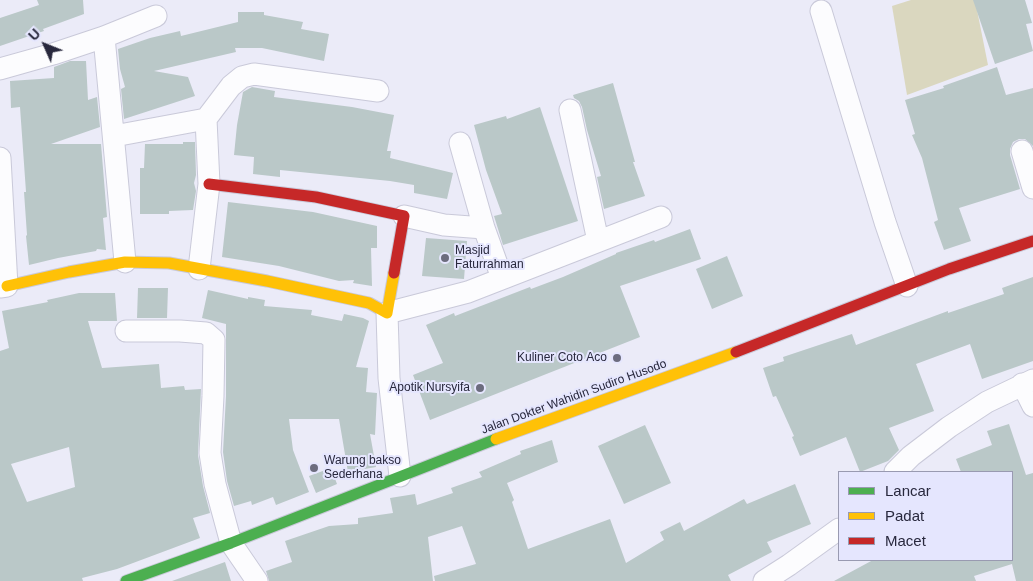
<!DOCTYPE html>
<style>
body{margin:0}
#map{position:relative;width:1033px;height:581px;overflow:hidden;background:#ebebf8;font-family:Arial,sans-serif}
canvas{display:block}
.legend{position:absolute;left:838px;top:471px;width:175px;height:90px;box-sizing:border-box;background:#e5e6fe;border:1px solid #999ab1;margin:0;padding:6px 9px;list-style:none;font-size:15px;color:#28283d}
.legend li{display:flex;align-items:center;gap:10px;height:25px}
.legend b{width:25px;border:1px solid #999ab1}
.north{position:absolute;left:20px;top:20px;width:50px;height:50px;-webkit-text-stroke:4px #e5e6fe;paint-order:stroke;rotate:314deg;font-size:14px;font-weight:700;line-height:20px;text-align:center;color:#28283d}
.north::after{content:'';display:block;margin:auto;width:18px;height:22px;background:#28283d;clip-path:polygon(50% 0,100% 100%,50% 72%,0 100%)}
</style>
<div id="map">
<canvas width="1033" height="581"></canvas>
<ul class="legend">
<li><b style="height:6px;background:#4caf50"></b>Lancar</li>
<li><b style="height:6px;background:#ffc107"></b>Padat</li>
<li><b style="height:6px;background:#c62828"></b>Macet</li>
</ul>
<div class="north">U</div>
</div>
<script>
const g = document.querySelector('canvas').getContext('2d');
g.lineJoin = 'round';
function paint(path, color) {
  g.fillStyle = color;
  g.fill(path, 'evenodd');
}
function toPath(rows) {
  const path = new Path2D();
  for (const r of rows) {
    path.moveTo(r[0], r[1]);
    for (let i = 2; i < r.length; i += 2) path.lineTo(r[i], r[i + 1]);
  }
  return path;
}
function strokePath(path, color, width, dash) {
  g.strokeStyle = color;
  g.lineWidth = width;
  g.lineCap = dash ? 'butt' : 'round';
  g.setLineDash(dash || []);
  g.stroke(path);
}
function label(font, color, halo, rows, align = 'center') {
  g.font = font + ' Arial,sans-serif';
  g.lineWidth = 4;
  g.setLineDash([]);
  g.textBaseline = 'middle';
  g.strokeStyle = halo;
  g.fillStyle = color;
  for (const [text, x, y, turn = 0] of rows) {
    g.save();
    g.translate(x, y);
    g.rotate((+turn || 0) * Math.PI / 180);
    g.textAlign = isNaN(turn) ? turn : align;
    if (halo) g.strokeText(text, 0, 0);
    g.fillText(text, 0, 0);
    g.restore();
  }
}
const green = toPath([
 [911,0,975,0,988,65,907,95,892,6]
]);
const building = toPath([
 [37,0,83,0,84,14,43,29,44,31,0,46,0,18,39,5],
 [973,0,1025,0,1032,23,1026,24,1033,51,995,64],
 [238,12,264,12,264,15,303,22,301,29,329,34,324,61,262,48,235,48,236,52,154,71,188,77,195,96,124,119,121,89,125,87,120,69,118,49,150,38,180,31,181,36,238,22],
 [70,61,86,61,88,100,97,97,100,127,51,144,101,144,107,217,103,218,106,250,97,249,96,251,58,258,29,265,26,236,27,235,24,192,26,192,20,107,11,108,10,81,54,78,54,67],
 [997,67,1006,95,1033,88,1033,146,1025,139,1019,139,1013,142,1010,149,1010,155,1020,189,959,208,971,241,944,250,934,222,938,220,922,158,912,135,915,134,905,100,944,88,943,86],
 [613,83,635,162,633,162,645,196,604,209,597,177,601,176,587,130,582,107,579,101,574,98,573,95],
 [252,87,275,91,274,97,352,107,394,115,387,151,391,151,390,158,453,173,447,199,414,193,414,185,390,181,280,170,280,177,253,174,254,157,234,155,237,125,243,92],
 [540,107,578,221,503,245,494,216,502,214,486,170,474,125,506,116,507,119],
 [183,142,195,142,196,175,194,183,196,191,193,210,169,211,169,214,140,214,140,168,144,168,145,144,183,144],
 [228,202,313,212,377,226,377,248,371,248,372,286,353,283,354,280,339,281,279,266,222,257],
 [690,229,701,259,620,286,640,337,430,420,413,375,443,363,426,325,454,313,455,316,530,287,531,289,563,277,616,254,616,253,654,240,655,242],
 [426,238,467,241,464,279,422,276],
 [727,256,743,296,712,309,696,269],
 [1033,277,1033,361,982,379,970,344,916,364,934,411,889,428,899,450,888,461,860,472,846,437,800,456,792,437,794,436,776,396,773,397,763,368,784,361,783,357,852,334,856,345,948,311,948,313,1004,294,1002,288],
 [138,288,168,288,167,318,137,318],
 [208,290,248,299,248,297,265,300,264,306,312,310,311,315,342,321,344,314,363,318,369,321,356,367,368,368,366,392,377,393,375,435,370,434,376,467,348,472,339,419,289,419,293,450,309,492,276,505,273,497,252,505,251,501,234,506,227,481,223,452,226,396,226,324,202,318],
 [79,293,115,293,117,321,88,321,102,368,159,364,161,388,184,386,185,390,201,389,198,455,203,486,210,513,193,518,200,538,117,569,82,578,83,581,0,581,0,351,9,348,2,311,48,302,47,300],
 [69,447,75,487,27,502,11,464],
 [1009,424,1026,475,1033,473,1033,581,1016,581,1012,564,974,576,976,581,834,581,873,560,1012,560,1012,472,961,472,956,459,992,445,987,431],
 [645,425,671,483,624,504,598,446],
 [552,440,558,462,507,483,514,500,512,502,528,549,610,519,626,563,664,540,660,532,680,522,684,531,744,499,747,504,795,484,811,524,767,542,772,552,728,575,731,581,435,581,434,576,476,564,462,526,428,537,433,581,269,581,266,571,292,562,285,541,329,526,358,524,358,518,393,513,390,498,415,494,417,505,453,493,451,488,482,477,479,472,521,454,520,451],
 [331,468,337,484,316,493,309,476],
 [225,562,231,581,172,581]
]);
const street = toPath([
 [821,11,885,222,907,286],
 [104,37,125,262],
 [0,69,53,54,104,37,156,16],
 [570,110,598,241],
 [206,119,231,86,242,77,254,74,378,91],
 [114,136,206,119,209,184,199,269],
 [460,143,484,228,502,278],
 [1022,151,1033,188],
 [0,158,7,286,0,287],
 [404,216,444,225,484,228],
 [126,331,180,331,206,333,214,340,213,396,210,453,215,484,231,543,257,581],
 [1022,384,1033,406],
 [895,472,911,456,949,427,987,402,1033,380],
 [400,476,389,378,387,313,468,292,661,217],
 [764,581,789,565,839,529]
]);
const fast = toPath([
 [126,581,231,543,496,439]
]);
const slow = toPath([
 [7,286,69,272,125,262,169,263,267,281,369,303,387,313,394,273],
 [496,439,736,352]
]);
const jam = toPath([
 [209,184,316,197,404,216,394,273],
 [736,352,949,269,1033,241]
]);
const markers = [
 [445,258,5,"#6c6c7e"],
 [617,358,5,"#6c6c7e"],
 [480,388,5,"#6c6c7e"],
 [314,468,5,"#6c6c7e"]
];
const poiNames = [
 ["Masjid",455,251],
 ["Faturrahman",455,265],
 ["Kuliner Coto Aco",607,358,"right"],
 ["Apotik Nursyifa",470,388,"right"],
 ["Warung bakso",324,461],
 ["Sederhana",324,475]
];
const streetNames = [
 ["Jalan Dokter Wahidin Sudiro Husodo",574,397,-20]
];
paint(green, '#dad7bf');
paint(building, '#bac8c8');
strokePath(street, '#c9c9d9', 23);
strokePath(fast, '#c9c9d9', 13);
strokePath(slow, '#c9c9d9', 13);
strokePath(jam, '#c9c9d9', 13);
strokePath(street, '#fcfcfe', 21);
strokePath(fast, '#4caf50', 11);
strokePath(slow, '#ffc107', 11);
strokePath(jam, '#c62828', 11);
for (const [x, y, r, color] of markers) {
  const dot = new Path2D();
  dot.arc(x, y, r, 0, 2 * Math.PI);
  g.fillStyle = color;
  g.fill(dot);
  strokePath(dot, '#e5e6fe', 2);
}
label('12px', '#28283d', '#e5e6fe', poiNames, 'left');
label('12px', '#28283d', '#e5e6fe', streetNames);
</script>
